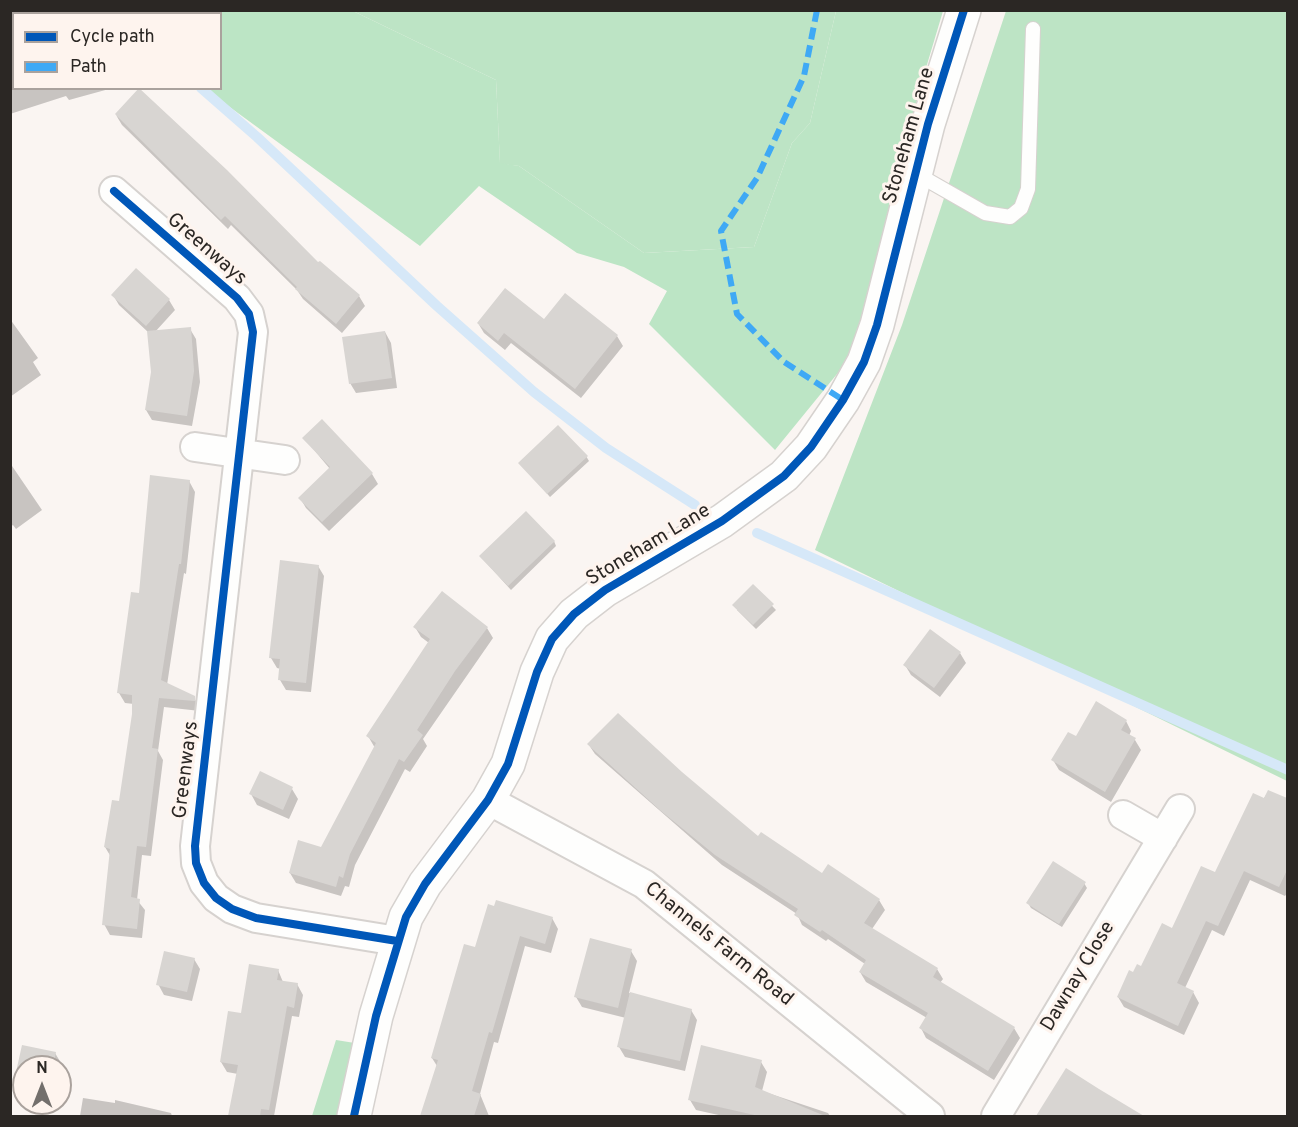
<!DOCTYPE html>
<style>
body{margin:0}
#map{position:relative;width:1298px;height:1127px;overflow:hidden;background:#faf5f2;font-family:Overpass,sans-serif}
canvas{display:block}
.frame{position:absolute;inset:0;border:12px solid #2b2724;pointer-events:none}
.legend{position:absolute;left:12px;top:12px;width:210px;height:78px;box-sizing:border-box;background:#fef4ee;border:2px solid #aaa29d;margin:0;padding:8px 10px;list-style:none;font-size:18px;color:#2b2724}
.legend li{display:flex;align-items:center;gap:12px;height:30px}
.legend b{width:30px;border:2px solid #aaa29d}
.north{position:absolute;left:12px;top:1055px;width:60px;height:60px;box-sizing:border-box;background:#fef4ee;border:2px solid #aaa29d;border-radius:50%;rotate:0deg;font-size:16px;font-weight:700;line-height:24px;text-align:center;color:#2b2724}
.north::after{content:'';display:block;margin:auto;width:21px;height:27px;background:#736f6c;clip-path:polygon(50% 0,100% 100%,50% 72%,0 100%)}
</style>
<div id="map">
<canvas width="1298" height="1127"></canvas>
<div class="frame"></div>
<ul class="legend">
<li><b style="height:8px;background:#0057b8"></b>Cycle path</li>
<li><b style="height:8px;background:#3fa9f5"></b>Path</li>
</ul>
<div class="north">N</div>
</div>
<script>
const g = document.querySelector('canvas').getContext('2d');
g.lineJoin = 'round';
function paint(path, color) {
  g.fillStyle = color;
  g.fill(path, 'evenodd');
}
function toPath(rows) {
  const path = new Path2D();
  for (const r of rows) {
    path.moveTo(r[0], r[1]);
    for (let i = 2; i < r.length; i += 2) path.lineTo(r[i], r[i + 1]);
  }
  return path;
}
function strokePath(path, color, width, dash) {
  g.strokeStyle = color;
  g.lineWidth = width;
  g.lineCap = dash ? 'butt' : 'round';
  g.setLineDash(dash || []);
  g.stroke(path);
}
function label(font, color, halo, rows, align = 'center') {
  g.font = font + ' Overpass,sans-serif';
  g.lineWidth = 6;
  g.setLineDash([]);
  g.textBaseline = 'middle';
  g.strokeStyle = halo;
  g.fillStyle = color;
  for (const [text, x, y, turn = 0] of rows) {
    g.save();
    g.translate(x, y);
    g.rotate((+turn || 0) * Math.PI / 180);
    g.textAlign = isNaN(turn) ? turn : align;
    if (halo) g.strokeText(text, 0, 0);
    g.fillText(text, 0, 0);
    g.restore();
  }
}
const green = toPath([
 [353,11,836,11,810,123,792,143,754,247,644,253,519,166,500,164,496,80],
 [1006,11,1287,11,1287,781,815,550,902,325],
 [336,1040,361,1044,341,1116,312,1116]
]);
const forest = toPath([
 [98,11,353,11,496,80,500,163,519,166,644,253,754,247,792,143,810,123,836,11,943,11,920,88,859,347,775,450,649,324,667,291,624,267,577,253,479,186,420,246,205,89,220,88,220,14,102,14]
]);
const shadow = toPath([
 [14,69,14,88,109,89,69,100,66,96,10,114,10,70],
 [116,115,318,264,320,263,359,296,365,306,342,333,303,299,297,290,231,225,228,229,122,125],
 [113,295,169,300,175,310,155,332,190,329,196,339,200,382,192,426,152,420,146,410,152,372,148,332,119,305],
 [10,319,38,358,33,362,41,375,10,397],
 [544,321,617,336,623,346,581,398,511,343,505,350,484,333,478,323],
 [385,332,391,343,397,388,356,393,350,383],
 [322,421,372,474,378,484,329,531,306,508,300,498,330,469,304,438],
 [586,456,589,461,550,497,520,463],
 [10,463,42,510,16,529,13,525,10,527],
 [189,481,195,492,186,574,184,573,167,685,194,697,200,711,164,707,158,751,163,760,151,856,142,855,137,900,145,910,142,938,110,935,104,924,111,857,105,847,121,802,134,704,125,703,119,693,140,595],
 [554,541,556,546,511,590,481,557],
 [318,566,324,576,311,692,286,690,280,680,281,669,277,668,271,658],
 [753,586,776,610,756,629,737,610],
 [415,627,487,628,493,638,423,739,427,746,410,772,405,769,355,865,349,887,345,886,341,896,296,883,290,873,322,849,375,748,368,736,429,643,421,637],
 [960,653,966,663,940,697,911,675,905,665],
 [1126,721,1131,731,1129,736,1135,740,1141,750,1111,802,1059,770,1053,760,1076,738],
 [589,745,681,774,758,839,822,876,879,900,885,910,872,929,937,969,943,979,940,983,1014,1028,1020,1038,994,1080,926,1038,921,1028,927,1018,866,982,860,972,865,964,828,939,826,941,802,925,797,914,722,865,595,754],
 [292,789,298,799,289,819,257,805,251,794],
 [1268,792,1288,800,1288,892,1285,896,1250,880,1224,936,1212,930,1185,988,1193,992,1199,1003,1184,1035,1124,1007,1118,997,1215,874],
 [1084,883,1087,888,1062,927,1031,908,1028,903],
 [552,918,558,929,551,953,525,946,498,1043,494,1042,480,1094,489,1116,423,1116,437,1066,432,1058,476,949],
 [631,951,637,961,629,993,691,1010,697,1020,685,1071,625,1057,619,1047,626,1018,582,1007,576,997],
 [194,959,200,969,192,1001,164,995,158,984],
 [278,970,283,982,297,984,303,995,299,1017,292,1016,274,1116,230,1116,238,1074,227,1072,221,1062,242,1015],
 [23,1046,55,1053,61,1063,60,1070,60,1067,24,1067,24,1091,16,1080],
 [761,1062,767,1072,762,1091,828,1113,830,1116,723,1116,696,1110,690,1100],
 [1066,1070,1142,1116,1043,1116,1040,1112],
 [83,1098,115,1103,115,1100,171,1113,172,1116,80,1116]
]);
const stream = toPath([
 [122,10,123,14],
 [201,88,257,137,437,306,534,392,606,448,695,505],
 [757,533,1288,770]
]);
const building = toPath([
 [139,88,227,170,318,262,320,261,360,295,336,324,295,289,297,287,225,216,221,220,115,114],
 [136,268,170,299,146,326,111,295],
 [505,288,544,319,565,293,618,335,575,389,504,333,498,341,477,323],
 [191,327,194,371,187,416,145,410,151,372,147,331],
 [385,331,392,378,349,384,342,337],
 [322,419,373,473,322,522,298,498,330,467,302,438],
 [558,425,588,456,547,494,518,463],
 [150,475,190,480,181,564,179,564,161,680,195,696,195,701,159,698,152,748,158,749,151,805,146,847,137,846,131,897,140,899,137,929,102,925,110,849,104,847,112,800,119,801,132,714,132,695,117,693,131,592,139,593],
 [526,511,555,541,508,586,479,556],
 [280,560,319,565,306,683,278,680,280,659,269,658],
 [753,584,774,604,753,625,732,605],
 [442,591,488,627,455,671,417,730,423,735,404,762,399,759,350,854,343,878,339,876,336,887,289,873,298,840,321,847,376,743,366,736,430,639,413,627],
 [930,629,961,652,934,688,903,665],
 [1096,701,1127,720,1121,730,1136,738,1105,792,1051,760,1068,732,1076,736],
 [618,713,682,772,758,836,761,832,822,873,828,864,880,899,864,923,938,968,933,977,1015,1027,988,1071,919,1028,928,1013,859,972,866,960,822,930,820,932,794,915,798,909,715,855,661,811,587,744],
 [260,771,293,787,283,810,249,794],
 [1268,790,1287,798,1287,870,1279,887,1244,871,1218,926,1206,921,1177,983,1194,991,1178,1026,1117,997,1129,970,1133,972,1137,964,1141,966,1162,923,1172,928,1201,866,1215,872,1253,793,1264,798],
 [1053,861,1086,882,1059,924,1026,903],
 [496,900,553,917,545,944,520,936,492,1033,489,1032,472,1091,481,1094,474,1116,420,1116,438,1060,431,1058,464,944,475,947,488,904,494,906],
 [590,938,632,949,618,1008,574,997],
 [164,951,195,958,187,992,156,985],
 [249,964,279,969,277,980,298,983,294,1008,287,1006,269,1110,261,1109,260,1116,228,1116,238,1065,220,1062,228,1011,241,1013],
 [630,992,692,1009,680,1061,617,1047],
 [22,1045,56,1052,53,1067,24,1067,24,1083,14,1081],
 [701,1045,762,1060,755,1087,825,1116,759,1116,688,1100],
 [1066,1068,1099,1089,1144,1116,1036,1116]
]);
const lane = toPath([
 [915,173,985,213,1010,217,1021,208,1028,189,1033,29]
]);
const street = toPath([
 [114,191,237,298,249,314,253,332,195,846,196,863,204,883,216,898,232,909,256,918,397,941],
 [195,447,285,460],
 [488,800,644,884,930,1116],
 [1123,815,1163,838],
 [996,1116,1180,809]
]);
const secondary = toPath([
 [354,1116,376,1016,406,917,425,884,488,800,508,764,537,672,552,639,574,614,605,590,722,521,784,476,811,447,843,400,864,362,877,325,928,124,964,10]
]);
const quiet = toPath([
 [817,10,804,76,757,178,721,231,737,314,784,362,843,400]
]);
const cycleway = toPath([
 [114,191,237,298,249,314,253,332,195,846,196,863,204,883,216,898,232,909,256,918,397,941],
 [354,1116,376,1016,406,917,425,884,488,800,508,764,537,672,552,639,574,614,605,590,722,521,784,476,811,447,843,400,864,362,877,325,928,124,964,10]
]);
const streetNames = [
 ["Stoneham Lane",910,136,-74],
 ["Greenways",206,250,41],
 ["Stoneham Lane",649,546,-31],
 ["Greenways",187,770,-83],
 ["Channels Farm Road",718,945,39],
 ["Dawnay Close",1079,977,-59]
];
paint(green, '#bde4c5');
paint(forest, '#bce5c5');
paint(shadow, '#0003');
strokePath(stream, '#d6e8f8', 10);
paint(building, '#d8d5d2');
strokePath(lane, '#d6d2cf', 16);
strokePath(street, '#d6d2cf', 32);
strokePath(secondary, '#d6d2cf', 36);
strokePath(lane, '#fefefd', 14);
strokePath(street, '#fefefd', 28);
strokePath(secondary, '#fefefd', 33);
strokePath(quiet, '#3fa9f5', 6, [12, 6]);
strokePath(cycleway, '#0057b8', 8);
label('20px', '#2b2724', '#fef4ee', streetNames);
</script>
